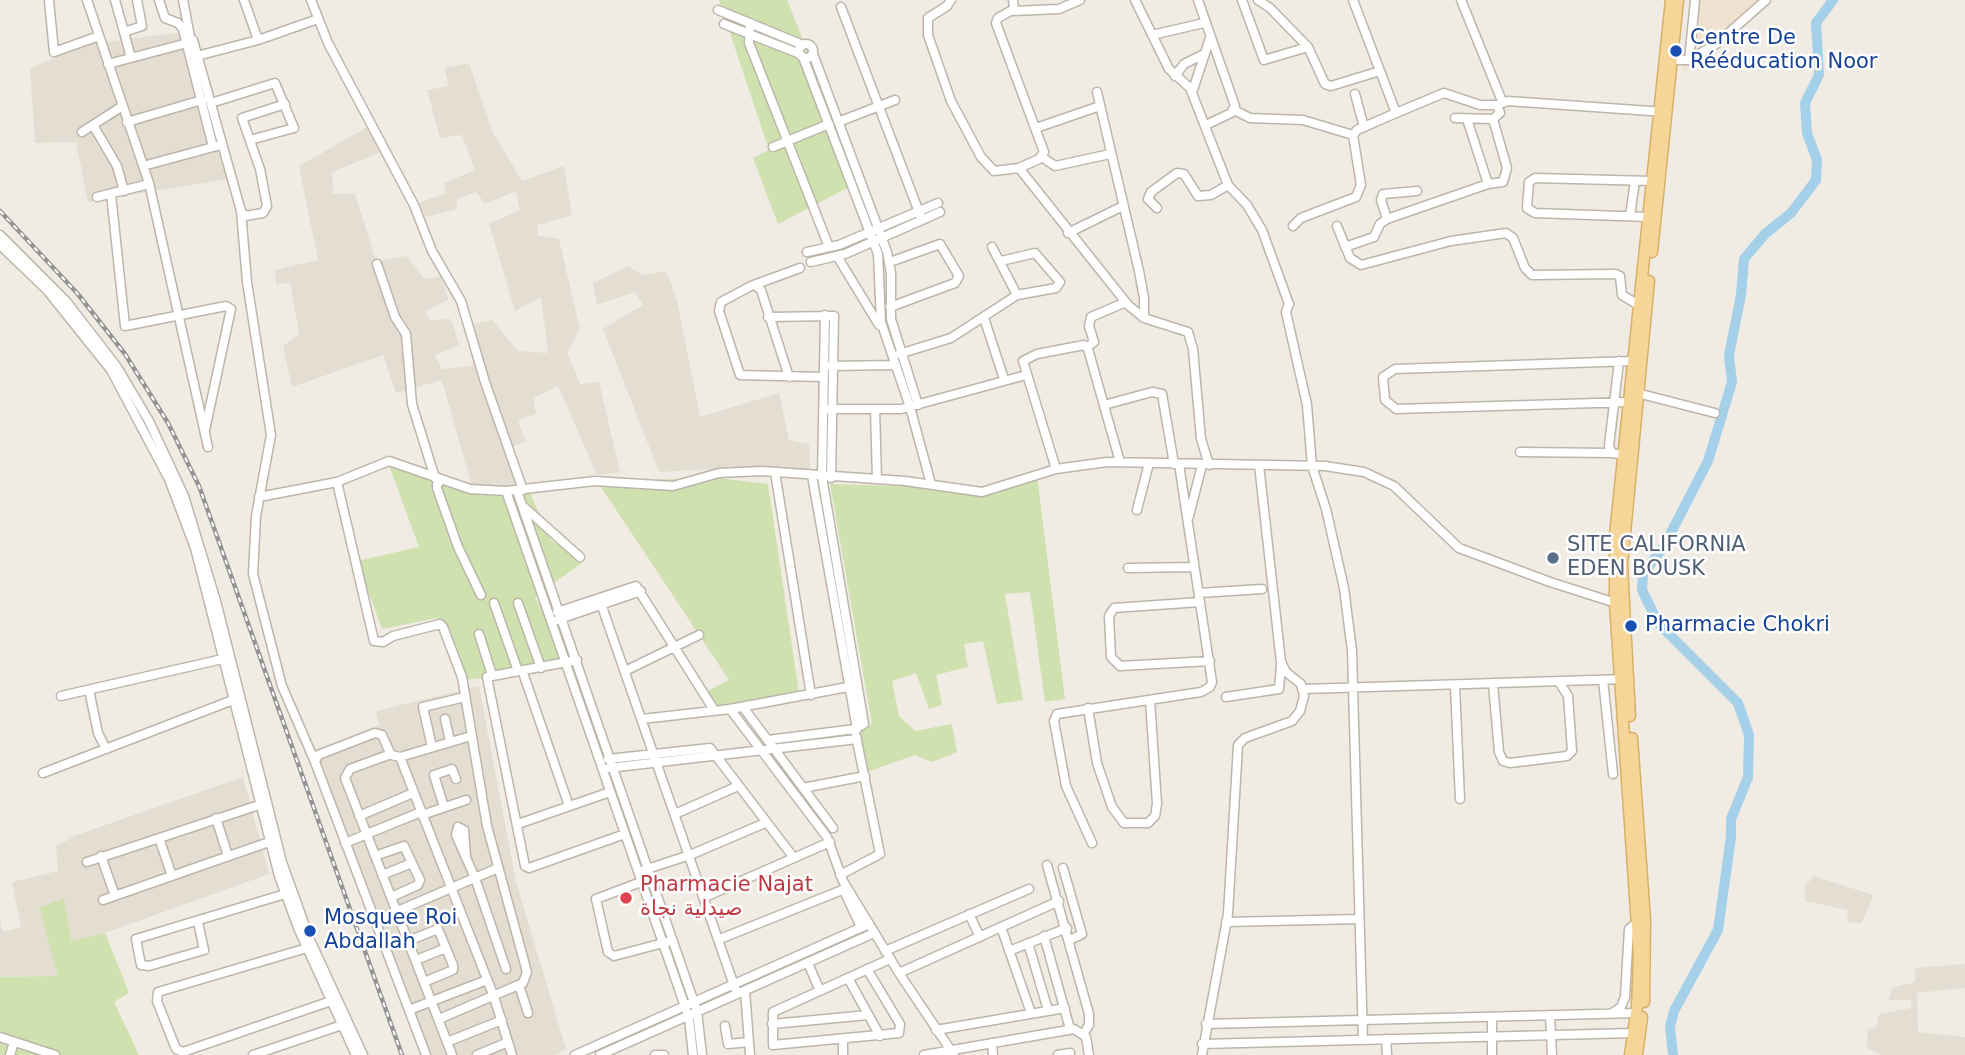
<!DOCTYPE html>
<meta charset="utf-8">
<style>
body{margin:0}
canvas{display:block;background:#f0ece4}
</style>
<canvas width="1965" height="1055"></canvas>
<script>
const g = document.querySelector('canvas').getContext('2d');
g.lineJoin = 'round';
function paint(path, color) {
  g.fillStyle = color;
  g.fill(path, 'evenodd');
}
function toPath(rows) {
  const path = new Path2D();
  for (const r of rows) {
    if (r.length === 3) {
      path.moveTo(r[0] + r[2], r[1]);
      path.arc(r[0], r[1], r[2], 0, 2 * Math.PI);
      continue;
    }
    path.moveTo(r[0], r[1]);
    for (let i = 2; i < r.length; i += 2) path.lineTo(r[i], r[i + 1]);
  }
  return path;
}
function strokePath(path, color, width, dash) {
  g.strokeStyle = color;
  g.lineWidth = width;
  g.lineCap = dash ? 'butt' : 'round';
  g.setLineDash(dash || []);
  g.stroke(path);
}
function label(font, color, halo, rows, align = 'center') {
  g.font = font + ' "DejaVu Sans",Vazirmatn,sans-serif';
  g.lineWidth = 5;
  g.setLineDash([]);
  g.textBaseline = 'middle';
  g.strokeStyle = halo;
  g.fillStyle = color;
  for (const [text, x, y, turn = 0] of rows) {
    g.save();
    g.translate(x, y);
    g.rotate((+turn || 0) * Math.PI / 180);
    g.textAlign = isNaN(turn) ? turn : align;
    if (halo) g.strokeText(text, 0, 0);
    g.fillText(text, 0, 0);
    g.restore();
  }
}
const residential = toPath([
 [191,31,227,179,88,202,76,142,35,143,30,68,89,44],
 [469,63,492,131,522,181,564,166,572,215,537,225,538,235,559,239,580,329,567,352,580,384,599,382,620,472,597,475,558,386,533,398,536,414,518,420,526,442,507,448,526,484,472,487,442,380,396,393,383,355,292,387,283,346,299,334,290,282,276,285,275,270,318,260,299,166,369,126,379,153,332,172,333,194,355,194,376,261,406,256,424,279,442,277,448,300,425,311,430,320,451,319,459,345,435,355,442,369,473,366,468,325,492,320,518,351,548,353,541,297,515,311,489,224,520,210,516,191,485,204,476,192,457,199,457,209,426,217,419,203,446,193,444,183,475,170,462,135,440,138,427,90,449,86,444,68],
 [628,266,642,275,666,271,677,300,700,417,779,393,789,440,809,444,810,471,732,468,659,472,603,329,643,305,635,292,597,305,593,283],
 [479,686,516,882,566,1049,555,1055,420,1055,313,752,379,725,376,711],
 [243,777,269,874,105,933,71,941,39,908,59,976,0,977,0,917,2,932,21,927,12,882,58,871,56,846,68,840,72,849,68,838],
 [1814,876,1873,895,1862,923,1847,922,1848,910,1805,901,1805,886],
 [1965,964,1965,988,1917,993,1918,1032,1965,1037,1965,1055,1881,1055,1867,1048,1868,1029,1876,1028,1879,1014,1911,1008,1911,1000,1889,1000,1892,988,1915,982,1915,968]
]);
const commercial = toPath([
 [1690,0,1766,0,1683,71]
]);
const green = toPath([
 [719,0,787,0,825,95,851,186,778,224,753,158,769,150],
 [387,460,472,487,526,484,551,540,583,562,535,597,564,657,484,678,465,680,437,618,382,629,357,561,419,547],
 [1037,475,1065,699,1045,702,1030,592,1005,594,1023,700,997,704,983,641,964,644,968,667,936,675,942,705,929,709,916,673,892,681,899,716,915,731,952,724,957,752,932,762,915,755,864,773,858,733,872,724,830,484,932,487,978,494],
 [719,478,768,484,799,693,722,712,707,691,729,680,597,481],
 [64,898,71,941,105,933,129,993,114,1002,139,1055,0,1055,0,977,58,976,39,908]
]);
const river = toPath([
 [1673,1055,1670,1026,1674,1011,1718,930,1731,837,1731,819,1748,777,1749,735,1738,703,1658,623,1642,590,1643,574,1664,546,1708,461,1719,425,1732,382,1729,355,1741,295,1744,259,1765,234,1791,213,1816,180,1817,160,1807,133,1805,103,1819,75,1816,23,1833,0]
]);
const minor = toPath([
 [49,0,54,52,99,36],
 [87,0,149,183,208,447],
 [115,0,124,32,142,26,137,0],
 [159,0,165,18,178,23,183,29,213,147],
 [311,0,328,43,414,205,432,251,461,301,485,382,523,490],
 [951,0,947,6,928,18,928,35,951,101,981,157,994,171,1019,168,1039,159,1044,152,996,23,998,18,1014,9,1013,0],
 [1135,0,1169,69,1190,88,1228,185,1211,195,1198,196,1184,174,1177,173,1151,192,1148,199,1157,208],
 [1198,0,1235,106,1231,113,1206,125],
 [1242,0,1264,60,1308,47,1325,84,1331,86,1380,71],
 [1258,0,1270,8,1308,47],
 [1353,0,1396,113,1444,93,1480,105,1497,105,1508,101,1665,112],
 [1461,0,1502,101],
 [841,7,922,220],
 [718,10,803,45],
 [1013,11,1059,9,1080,0],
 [750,23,749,43,829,247],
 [724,24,800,54],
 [124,32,131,58],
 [1152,35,1204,23],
 [193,40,241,211,245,216,263,213,267,206,260,169,242,118,285,104],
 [258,40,318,19],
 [806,51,7],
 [813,54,887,252,891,273,891,319,918,405],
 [197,56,258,40,244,0],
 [803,57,878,254,881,322,910,407,931,484],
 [1669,60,1689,60,1695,0],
 [1689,60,1716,44,1766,0],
 [108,64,191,42,183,0],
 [1175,76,1184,64,1202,55],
 [1097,92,1139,271,1144,298,1144,318],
 [1192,93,1210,38],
 [1355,94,1364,127],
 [211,103,275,83,294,128,250,140],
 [1234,110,1250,118,1303,120,1353,135],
 [1455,118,1493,119,1500,113,1497,105],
 [1467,119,1488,184],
 [127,122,202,100],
 [838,122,895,100],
 [93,125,117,166,124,191],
 [1036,128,1100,106],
 [82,132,121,107],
 [773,147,829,124],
 [1042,157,1055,166,1110,154],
 [143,166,217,146],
 [1019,168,1128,305,1144,318,1188,332,1193,349,1201,439,1209,465],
 [1228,185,1247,205,1262,230,1289,304,1286,312,1307,405,1312,466,1326,509,1344,588,1352,651,1363,1040],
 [111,194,125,326,226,306,231,309,205,430],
 [97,197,149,184],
 [241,211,247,282,271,435,256,516,253,574,282,686,315,762],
 [1630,216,1635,181],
 [1648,217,1535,213,1527,208,1528,194,1529,182,1535,178,1652,181],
 [1387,219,1381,200,1383,194,1417,191],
 [1293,226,1301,218,1356,197,1361,185,1353,135,1357,130,1396,113],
 [1337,226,1350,258,1361,265,1451,241,1506,233,1513,238,1525,268,1532,275,1616,274,1620,276,1622,295,1640,306],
 [1068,233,1123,206],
 [0,235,66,301,117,367,149,421,184,496,216,601,282,862,310,940,363,1055],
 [0,245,47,290,111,370,169,479,195,548,279,876,299,930,356,1055],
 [1345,247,1374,237,1380,224,1387,219,1488,184,1503,182,1507,168,1493,119],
 [807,252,839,245,938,203],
 [837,256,879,325],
 [1001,261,1035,253,1060,282,1056,288,1017,295],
 [811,262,845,254,940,212],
 [377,264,395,317,406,334,412,404,435,478],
 [800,268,751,286,721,302,719,311,740,375,823,377],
 [756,286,761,290,789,377],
 [890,307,955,283,959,276,940,244,890,262],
 [768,317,834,316,831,478],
 [984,318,1004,379],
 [1087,347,1094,342,1089,326,1091,317,1126,302],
 [899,354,951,338,1017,295,992,247],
 [1619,361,1609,446,1612,453,1624,455],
 [830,366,896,365],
 [1637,393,1715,413],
 [1629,402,1396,409,1385,400,1383,377,1395,369,1633,361],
 [1104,405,1152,392,1162,394,1174,464],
 [829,409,901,409,1026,375],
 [875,409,877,479],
 [1520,452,1612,453],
 [1056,469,1023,361,1037,354,1084,345,1088,349,1120,462],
 [775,472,811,695],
 [812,476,857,729],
 [442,480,437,484,437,488,458,547,481,595],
 [337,482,374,641,383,642,393,636,440,624,443,627,462,677,487,826,527,972,523,983,439,1019],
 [506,491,689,1018,693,1055],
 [517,491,697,1011,702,1055],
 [259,497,337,482,389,461,470,489,506,491,595,481,673,486,719,473,762,471,905,481,982,492,1056,469,1107,462,1325,466,1364,472,1394,486,1459,548,1550,582,1619,604],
 [524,507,580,557],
 [1137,510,1149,463],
 [1189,516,1202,465],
 [1128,568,1194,567],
 [1199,593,1262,589],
 [599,598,737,994],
 [1200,602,1114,608,1109,616,1111,657,1120,666,1210,661],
 [494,603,518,671],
 [518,603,541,668],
 [557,612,636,586,714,710],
 [557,620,641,591],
 [479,634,492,675],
 [577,660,487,677,525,866,529,868,625,834],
 [522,670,569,806],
 [625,671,699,635],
 [1603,680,1613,774],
 [1493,684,1499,752,1503,761,1510,763,1567,756,1572,751,1568,696,1559,682],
 [1455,686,1460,799],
 [1304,689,1626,679],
 [89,690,98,733,106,749],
 [61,696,227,658],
 [1226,697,1279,689,1281,665],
 [743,707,833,828],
 [1088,708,1097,763,1112,807,1124,823,1148,823,1155,816,1157,804,1150,700],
 [730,709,827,837,843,881,899,973,954,1055],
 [445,719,450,741],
 [642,719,730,709,853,686],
 [768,740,855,729,864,724,822,477,825,315],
 [432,747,423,707,465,697],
 [391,754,350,769,345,778,452,1055],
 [400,757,471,736],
 [608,759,710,748,794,858],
 [609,768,857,739],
 [43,773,233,700],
 [803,788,865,776],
 [444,807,434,775,452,769,456,779],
 [675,814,738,786],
 [422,815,466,800],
 [359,816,413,793],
 [216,818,228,856],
 [518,824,610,792],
 [159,838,172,876],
 [345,843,421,812],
 [1092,843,1066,786,1054,721,1057,714,1201,692,1210,687,1212,682,1179,464],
 [101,856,115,896],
 [375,856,404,846,420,880,418,885,391,897],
 [466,857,464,830,458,827,456,835,475,878,506,969],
 [87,862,259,805],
 [1047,865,1089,1014,1089,1025,1084,1033],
 [1063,868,1082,934,1070,940],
 [644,870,690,855,765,823],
 [382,875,412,863],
 [840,875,880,854,856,736],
 [641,882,596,899,608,952,614,956,667,942],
 [843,889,861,927],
 [705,897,830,842],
 [103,900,269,842],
 [969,914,980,937],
 [374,921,498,868],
 [198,922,204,950,149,966,141,965,136,939,285,894],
 [1226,922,1359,919],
 [1001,927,1031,1013],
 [1044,936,1070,1029],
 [720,939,847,888],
 [408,941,438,929,453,965,453,970,424,982],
 [1028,943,1048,1010],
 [307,948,158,992,157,1001,176,1049,183,1052,331,1001],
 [885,951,1029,889],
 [1009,951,1067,928],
 [416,960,446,948],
 [808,963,820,991],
 [867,969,900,1024,899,1033,773,1045,773,1012,890,959],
 [899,973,1059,901],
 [848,978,880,1036],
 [519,985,528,1013],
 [745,991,750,1055],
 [409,1010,487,980],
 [1612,1013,1621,1007,1625,997,1629,929,1640,920],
 [1550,1015,1552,1055],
 [1492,1017,1492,1055],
 [772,1024,868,1015],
 [1206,1024,1636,1013],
 [725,1026,728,1044,749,1042],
 [936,1030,1065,1008],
 [0,1037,55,1055],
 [1386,1039,1387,1055],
 [843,1040,843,1055],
 [447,1042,502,1020],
 [992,1043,993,1055],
 [1202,1044,1633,1033],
 [10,1055,14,1042],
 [253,1055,342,1025],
 [426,1055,315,762,318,755,375,733,382,735,391,755,400,757,494,997,512,1055],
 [477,1055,508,1042],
 [575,1055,869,924],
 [600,1055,874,933],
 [655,1055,664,1055],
 [924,1055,1074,1029,1086,1037,1089,1055],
 [1058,1055,1070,1053],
 [1202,1055,1228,914,1238,745,1245,738,1292,721,1300,711,1304,696,1301,684,1286,672,1281,662,1259,465]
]);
const major = toPath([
 [1652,252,1678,0],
 [1630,716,1622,565,1649,281],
 [1632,738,1645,920,1644,1002],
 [1630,1055,1637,1007,1639,955,1615,604,1615,535,1671,0],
 [1637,1055,1642,1017]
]);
const rail = toPath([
 [0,211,77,293,125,354,168,423,199,486,402,1055]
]);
const markers = [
 [1676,51,7,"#1a4fb4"],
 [1553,558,7,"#5c6f8a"],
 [1631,626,7,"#1a4fb4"],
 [626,898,7,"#e0444e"],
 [310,931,7,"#1a4fb4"]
];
const transitNames = [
 ["Centre De",1690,39],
 ["Rééducation Noor",1690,63],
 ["Pharmacie Chokri",1645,626],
 ["Mosquee Roi",324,919],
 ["Abdallah",324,943]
];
const serviceNames = [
 ["SITE CALIFORNIA",1567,546],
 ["EDEN BOUSK",1567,570]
];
const healthNames = [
 ["Pharmacie Najat",640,886],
 ["صيدلية نجاة",640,910]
];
paint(residential, '#e3ddd2');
paint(commercial, '#f1e1d0');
paint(green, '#cee1af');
strokePath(river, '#a4d0e9', 10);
strokePath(minor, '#bdb5aa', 11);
strokePath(major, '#d8b06a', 13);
strokePath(minor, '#fff', 8);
strokePath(major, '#f5d598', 10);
strokePath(rail, '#939393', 4.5);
strokePath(rail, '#fff', 2, [5]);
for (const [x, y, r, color] of markers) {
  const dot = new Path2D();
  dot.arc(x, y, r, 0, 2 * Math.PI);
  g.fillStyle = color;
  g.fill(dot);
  strokePath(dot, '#fff', 2.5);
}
label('21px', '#164399', '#fff', transitNames, 'left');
label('21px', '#4e5e75', '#fff', serviceNames, 'left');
label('21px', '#be3a42', '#fff', healthNames, 'left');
</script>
